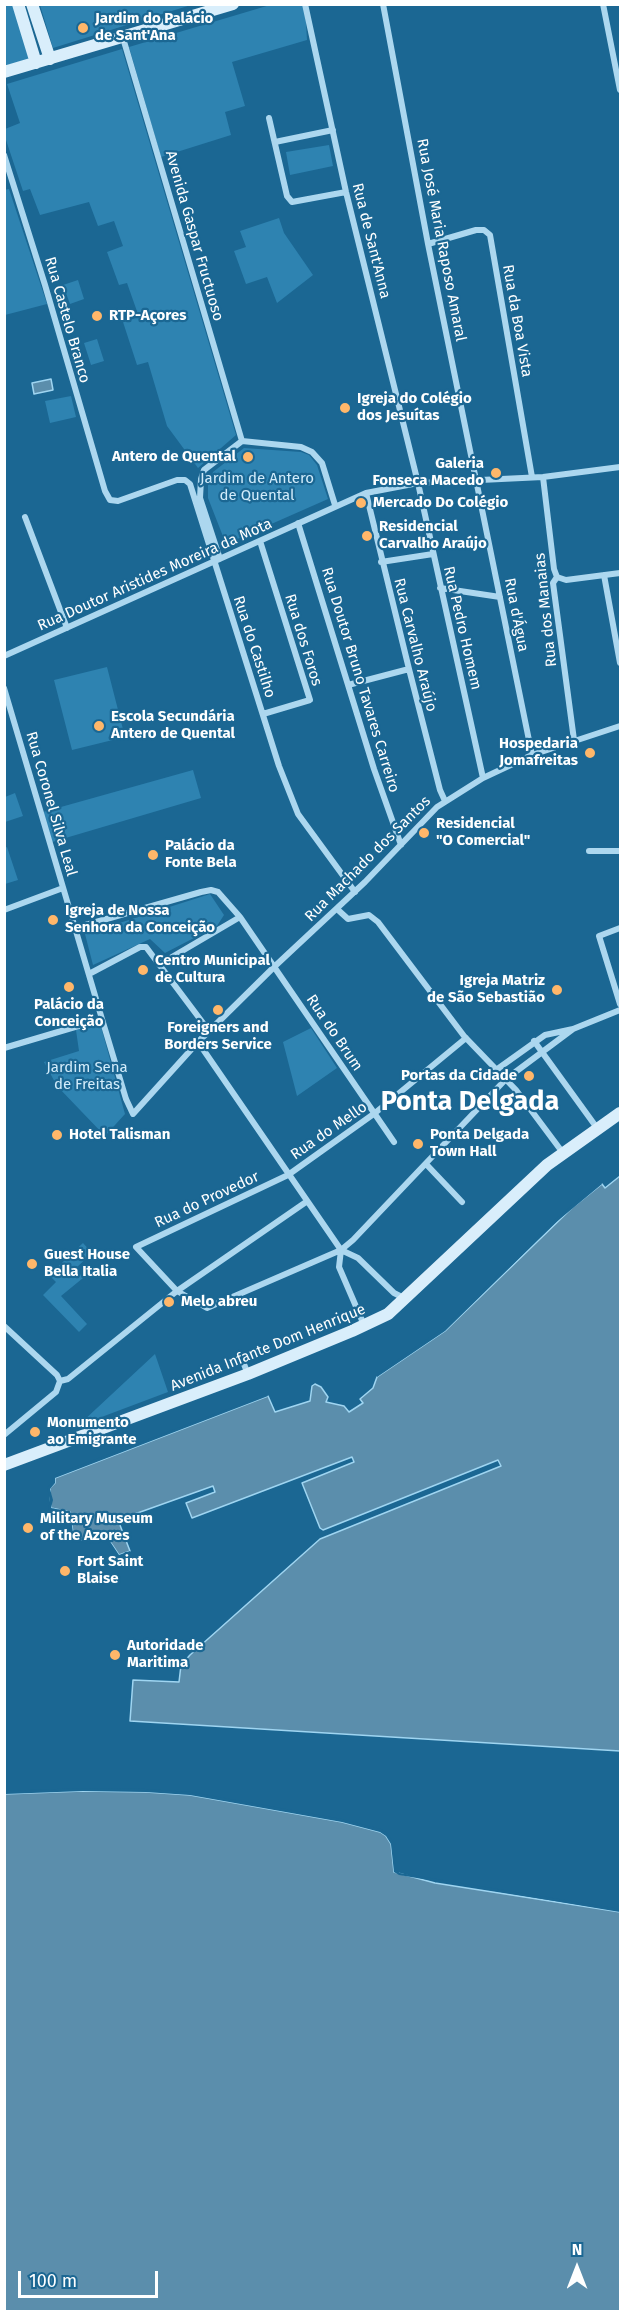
<!DOCTYPE html>
<meta charset="utf-8">
<style>
body{margin:0}
#map{position:relative;width:625px;height:2316px;overflow:hidden;background:#1b6793;font-family:"Fira Sans",sans-serif}
canvas{display:block}
.frame{position:absolute;inset:0;border:6px solid #fff;pointer-events:none}
.north{position:absolute;left:547px;top:2238px;width:60px;height:60px;-webkit-text-stroke:4px #1b6793;paint-order:stroke;rotate:0deg;font-size:16px;font-weight:700;line-height:24px;text-align:center;color:#fff}
.north::after{content:'';display:block;margin:auto;width:21px;height:27px;background:#fff;clip-path:polygon(50% 0,100% 100%,50% 72%,0 100%)}
.scale{position:absolute;left:18px;top:2271px;width:140px;height:27px;box-sizing:border-box;border:3px solid #fff;border-top:0;padding-left:8px;font-size:18px;line-height:21px;white-space:nowrap;color:#fff;-webkit-text-stroke:4px #1b6793;paint-order:stroke}
</style>
<div id="map">
<canvas width="625" height="2316"></canvas>
<div class="frame"></div>
<div class="north">N</div>
<div class="scale">100 m</div>
</div>
<script>
const g = document.querySelector('canvas').getContext('2d');
g.lineJoin = 'round';
function paint(path, color) {
  g.fillStyle = color;
  g.fill(path, 'evenodd');
}
function toPath(rows) {
  const path = new Path2D();
  for (const r of rows) {
    path.moveTo(r[0], r[1]);
    for (let i = 2; i < r.length; i += 2) path.lineTo(r[i], r[i + 1]);
  }
  return path;
}
function strokePath(path, color, width, dash) {
  g.strokeStyle = color;
  g.lineWidth = width;
  g.lineCap = dash ? 'butt' : 'round';
  g.setLineDash(dash || []);
  g.stroke(path);
}
function label(font, color, halo, rows, align = 'center') {
  g.font = font + ' "Fira Sans",sans-serif';
  g.lineWidth = 4.5;
  g.setLineDash([]);
  g.textBaseline = 'middle';
  g.strokeStyle = halo;
  g.fillStyle = color;
  for (const [text, x, y, turn = 0] of rows) {
    g.save();
    g.translate(x, y);
    g.rotate((+turn || 0) * Math.PI / 180);
    g.textAlign = isNaN(turn) ? turn : align;
    if (halo) g.strokeText(text, 0, 0);
    g.fillText(text, 0, 0);
    g.restore();
  }
}
const green = toPath([
 [5,5,13,5,30,59,5,66],
 [40,5,40,4,191,5,53,48],
 [270,5,305,5,307,40,232,62,245,106,225,112,231,135,161,157,129,47],
 [122,49,236,435,198,468,167,426,148,362,137,365,123,322,139,317,127,283,119,285,107,252,123,246,114,221,98,226,89,202,40,215,30,189,23,191,5,137,5,129,20,123,7,84],
 [329,145,333,166,290,175,286,152],
 [9,189,47,304,5,315,4,190],
 [279,218,284,233,313,275,277,303,267,277,246,284,234,251,246,247,240,231],
 [78,280,84,299,70,304,63,285],
 [97,339,104,361,91,365,84,343],
 [71,396,76,417,50,423,45,401],
 [244,448,301,452,309,455,317,465,328,499,226,544,208,498,208,485,213,472],
 [107,667,125,737,72,750,54,680],
 [193,770,201,798,52,842,43,812],
 [15,793,23,816,5,822,5,797],
 [7,847,18,880,5,884,5,848],
 [210,894,224,915,217,926,165,953,150,939,93,965,85,934],
 [100,1023,125,1114,105,1136,57,1086,44,1062,79,1051,76,1030],
 [311,1028,337,1068,297,1096,283,1042],
 [83,1243,92,1253,76,1268,83,1278,61,1296,87,1324,79,1332,43,1295,56,1282,49,1275],
 [155,1354,168,1392,83,1424,82,1422]
]);
const water = toPath([
 [51,379,53,390,34,394,32,383,51,379],
 [620,1176,620,1751,130,1721,133,1680,179,1682,181,1665,190,1655,320,1539,501,1466,498,1460,323,1530,320,1528,302,1483,354,1462,352,1457,192,1518,186,1503,215,1492,213,1486,118,1520,130,1551,119,1555,107,1537,96,1541,74,1540,70,1512,51,1508,50,1488,55,1483,55,1478,268,1396,275,1412,310,1401,312,1386,315,1384,321,1387,328,1397,326,1402,344,1406,349,1412,363,1403,360,1399,373,1388,377,1377,445,1331,572,1208,602,1184,605,1188,620,1176],
 [83,1791,146,1792,190,1795,342,1822,380,1832,386,1836,391,1844,394,1872,435,1883,620,1912,620,2311,5,2311,4,1794,83,1791]
]);
const pier = toPath([
 [600,1181,602,1184,555,1223,445,1331,377,1377,377,1374,443,1328,553,1221],
 [267,1394,268,1396,55,1478,55,1483,50,1489,53,1500,51,1508,70,1512,74,1540,95,1541,107,1537,119,1555,130,1551,131,1553,117,1558,105,1540,96,1544,72,1542,67,1515,48,1510,50,1500,47,1488,52,1482,54,1475],
 [83,1788,146,1789,191,1792,342,1819,381,1829,388,1834,394,1843,396,1870,400,1873,620,1909,620,1912,399,1875,394,1872,391,1844,386,1836,380,1832,342,1822,190,1795,146,1792,83,1791,5,1794,4,1791]
]);
const street = toPath([
 [305,4,346,192,418,483,483,778],
 [383,4,428,244,532,755],
 [603,4,620,90],
 [123,38,242,441],
 [269,118,287,196,292,202,346,192],
 [275,142,333,130],
 [4,155,45,285,105,491,110,500,118,501,177,480,185,480,190,484,279,766,298,814,355,892],
 [428,244,476,230,484,230,490,235,532,477],
 [543,477,554,569,557,577,553,583,574,740],
 [366,493,409,669,440,790,445,801],
 [25,517,67,628],
 [298,523,374,769,401,845],
 [260,541,310,700,263,714],
 [220,559,200,498,201,479,204,470,242,441,301,447,312,452,322,463,335,505],
 [381,562,433,554],
 [604,575,620,663],
 [557,577,566,580,620,573],
 [440,588,500,597],
 [4,656,366,493,418,483,543,477,620,467],
 [348,685,409,669],
 [4,688,102,1019,126,1099,133,1114,198,1042,274,967,365,882,437,807,483,778,532,755,620,726],
 [589,851,620,851],
 [337,909,348,919,369,915,378,922,464,1036,516,1090,563,1153],
 [4,910,63,888],
 [75,928,201,892,211,890,218,892,240,917,394,1142],
 [620,928,599,936,620,1004],
 [160,964,240,917],
 [89,974,140,947,146,947,209,1031],
 [466,1038,375,1113,288,1175,136,1247,177,1291,207,1308,341,1250,353,1240,506,1079,573,1029],
 [534,1041,597,1128],
 [198,1042,341,1250,358,1258,394,1293,404,1298],
 [4,1048,102,1019],
 [496,1070,545,1035,573,1029,620,1010],
 [426,1164,462,1202],
 [341,1250,339,1267,364,1325],
 [4,1326,57,1375,60,1381],
 [241,1357,248,1374],
 [60,1381,68,1379,177,1291,306,1202],
 [4,1435,56,1392,60,1381]
]);
const secondary = toPath([
 [18,4,36,63],
 [32,4,50,59],
 [4,72,233,4],
 [4,1465,248,1374,352,1331,388,1314,547,1165,620,1113]
]);
const markers = [
 [83,28,6,"#ffb76a"],
 [97,316,6,"#ffb76a"],
 [345,408,6,"#ffb76a"],
 [248,457,6,"#ffb76a"],
 [496,473,6,"#ffb76a"],
 [361,503,6,"#ffb76a"],
 [367,536,6,"#ffb76a"],
 [99,726,6,"#ffb76a"],
 [590,753,6,"#ffb76a"],
 [424,833,6,"#ffb76a"],
 [153,855,6,"#ffb76a"],
 [53,920,6,"#ffb76a"],
 [143,970,6,"#ffb76a"],
 [69,987,6,"#ffb76a"],
 [557,990,6,"#ffb76a"],
 [218,1010,6,"#ffb76a"],
 [529,1076,6,"#ffb76a"],
 [57,1135,6,"#ffb76a"],
 [418,1144,6,"#ffb76a"],
 [32,1264,6,"#ffb76a"],
 [169,1302,6,"#ffb76a"],
 [35,1432,6,"#ffb76a"],
 [28,1528,6,"#ffb76a"],
 [65,1571,6,"#ffb76a"],
 [115,1655,6,"#ffb76a"]
];
const poiNames = [
 ["Jardim do Palácio",95,19],
 ["de Sant'Ana",95,36],
 ["RTP-Açores",109,316],
 ["Igreja do Colégio",357,399],
 ["dos Jesuítas",357,416],
 ["Antero de Quental",236,457,"right"],
 ["Galeria",484,464,"right"],
 ["Fonseca Macedo",484,481,"right"],
 ["Mercado Do Colégio",373,503],
 ["Residencial",379,527],
 ["Carvalho Araújo",379,544],
 ["Escola Secundária",111,717],
 ["Antero de Quental",111,734],
 ["Hospedaria",578,744,"right"],
 ["Jomafreitas",578,761,"right"],
 ["Residencial",436,824],
 ["\"O Comercial\"",436,841],
 ["Palácio da",165,846],
 ["Fonte Bela",165,863],
 ["Igreja de Nossa",65,911],
 ["Senhora da Conceição",65,928],
 ["Centro Municipal",155,961],
 ["de Cultura",155,978],
 ["Igreja Matriz",545,981,"right"],
 ["de São Sebastião",545,998,"right"],
 ["Palácio da",69,1005,"center"],
 ["Conceição",69,1022,"center"],
 ["Foreigners and",218,1028,"center"],
 ["Borders Service",218,1045,"center"],
 ["Portas da Cidade",517,1076,"right"],
 ["Hotel Talisman",69,1135],
 ["Ponta Delgada",430,1135],
 ["Town Hall",430,1152],
 ["Guest House",44,1255],
 ["Bella Italia",44,1272],
 ["Melo abreu",181,1302],
 ["Monumento",47,1423],
 ["ao Emigrante",47,1440],
 ["Military Museum",40,1519],
 ["of the Azores",40,1536],
 ["Fort Saint",77,1562],
 ["Blaise",77,1579],
 ["Autoridade",127,1646],
 ["Maritima",127,1663]
];
const streetNames = [
 ["Avenida Gaspar Fructuoso",194,236,74],
 ["Rua José Maria Raposo Amaral",441,240,79],
 ["Rua de Sant'Anna",371,241,76],
 ["Rua Castelo Branco",67,320,74],
 ["Rua da Boa Vista",517,321,80],
 ["Rua Doutor Aristides Moreira da Mota",155,575,-24],
 ["Rua dos Manaias",546,610,-96],
 ["Rua d'Água",516,615,79],
 ["Rua Pedro Homem",462,628,77],
 ["Rua dos Foros",303,640,73],
 ["Rua Carvalho Araújo",415,645,76],
 ["Rua do Castilho",254,647,72],
 ["Rua Doutor Bruno Tavares Carreiro",360,680,73],
 ["Rua Coronel Silva Leal",51,804,74],
 ["Rua Machado dos Santos",368,859,-45],
 ["Rua do Brum",334,1033,56],
 ["Rua do Mello",329,1131,-35],
 ["Rua do Provedor",207,1200,-25],
 ["Avenida Infante Dom Henrique",268,1348,-22]
];
const parkNames = [
 ["Jardim de Antero",257,479],
 ["de Quental",257,496],
 ["Jardim Sena",87,1068],
 ["de Freitas",87,1085]
];
const townNames = [
 ["Ponta Delgada",470,1102]
];
paint(green, '#2e83b1');
paint(water, '#5b8eac');
strokePath(water, '#9fd5f1', 1.5);
paint(pier, '#1b6793');
strokePath(street, '#acd7ef', 6);
strokePath(secondary, '#d9eefb', 12);
for (const [x, y, r, color] of markers) {
  const dot = new Path2D();
  dot.arc(x, y, r, 0, 2 * Math.PI);
  g.fillStyle = color;
  g.fill(dot);
  strokePath(dot, '#1b6793', 2);
}
label('bold 15px', '#fff', '#1b6793', poiNames, 'left');
label('15px', '#fff', '#1b6793', streetNames);
label('15px', '#d2ecfb', '#1b6793', parkNames);
label('bold 27px', '#fff', '#1b6793', townNames);
</script>
